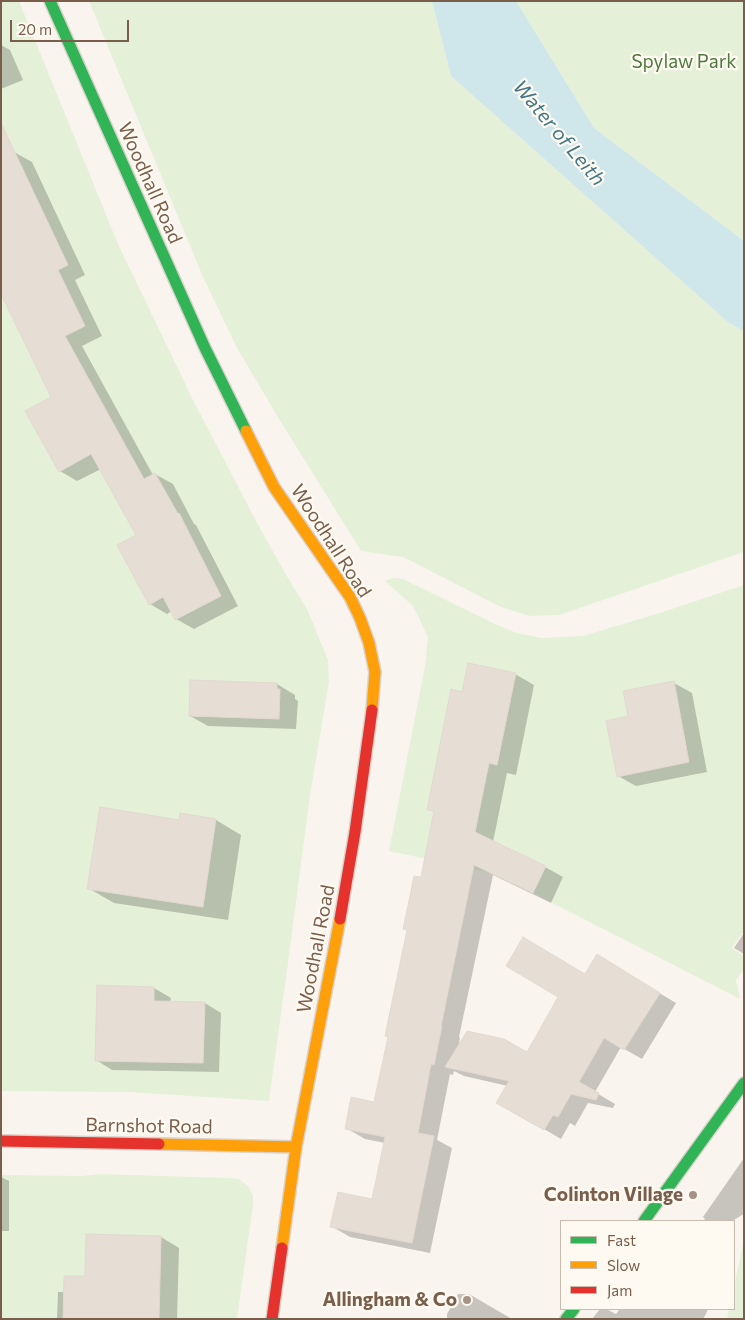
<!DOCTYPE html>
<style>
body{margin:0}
#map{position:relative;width:745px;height:1320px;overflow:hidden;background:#f9f5ee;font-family:Commissioner,sans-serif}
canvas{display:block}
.frame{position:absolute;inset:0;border:2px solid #795e4c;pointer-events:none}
.legend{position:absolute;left:560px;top:1220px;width:175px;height:90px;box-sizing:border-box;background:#fffaf1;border:1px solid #c9bcaf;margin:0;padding:6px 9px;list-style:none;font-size:15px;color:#795e4c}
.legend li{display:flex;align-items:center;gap:10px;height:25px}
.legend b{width:25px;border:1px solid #c9bcaf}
.scale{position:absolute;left:10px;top:20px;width:119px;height:22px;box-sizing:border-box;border:2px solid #795e4c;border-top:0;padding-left:6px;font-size:15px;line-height:18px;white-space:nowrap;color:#795e4c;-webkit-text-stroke:4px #fffaf1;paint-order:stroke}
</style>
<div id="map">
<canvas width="745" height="1320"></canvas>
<div class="frame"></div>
<ul class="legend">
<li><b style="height:6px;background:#30b455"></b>Fast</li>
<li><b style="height:6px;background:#ff9f0a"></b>Slow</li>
<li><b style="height:6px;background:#e5322d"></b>Jam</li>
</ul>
<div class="scale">20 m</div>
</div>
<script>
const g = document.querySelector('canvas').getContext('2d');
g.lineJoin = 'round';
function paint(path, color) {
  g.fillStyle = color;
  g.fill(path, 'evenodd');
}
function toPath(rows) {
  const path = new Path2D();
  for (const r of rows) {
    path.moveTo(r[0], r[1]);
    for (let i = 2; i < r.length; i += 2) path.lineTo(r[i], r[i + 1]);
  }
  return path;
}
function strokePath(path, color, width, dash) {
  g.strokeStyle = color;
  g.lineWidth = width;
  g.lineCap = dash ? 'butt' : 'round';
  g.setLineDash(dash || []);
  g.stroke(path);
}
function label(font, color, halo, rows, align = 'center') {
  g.font = font + ' Commissioner,sans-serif';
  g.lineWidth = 4.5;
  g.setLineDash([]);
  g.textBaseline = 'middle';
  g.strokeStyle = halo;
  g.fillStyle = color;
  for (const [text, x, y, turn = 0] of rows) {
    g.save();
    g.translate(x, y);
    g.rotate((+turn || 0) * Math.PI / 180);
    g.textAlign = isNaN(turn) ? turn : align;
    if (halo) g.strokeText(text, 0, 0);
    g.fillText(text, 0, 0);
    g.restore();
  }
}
const green = toPath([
 [1,1,19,1,118,244,194,402,255,519,285,573,308,611,328,660,329,681,310,795,288,963,269,1101,129,1092,1,1091],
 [89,1,432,1,451,76,729,323,744,331,744,552,559,615,530,616,501,607,403,557,361,551,279,419,237,348,203,277],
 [516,1,744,1,744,241,594,128],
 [393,578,403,579,497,625,517,633,542,638,583,636,666,611,744,585,744,931,732,948,744,956,744,969,736,980,740,999,533,893,546,866,502,844,488,872,389,851,425,666,428,637,413,606,385,581],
 [100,1174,228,1178,239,1179,248,1186,253,1196,253,1205,237,1319,1,1319,1,1175,82,1176],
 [744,1239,744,1319,727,1319,729,1309,734,1309,734,1287]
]);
const water = toPath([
 [432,1,516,1,594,128,744,241,744,331,729,323,451,76]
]);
const shadow = toPath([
 [1,45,10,50,23,80,1,89],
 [14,152,32,162,85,275,75,280,102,336,82,346,153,475,155,474,173,484,194,524,196,525,238,606,194,629,176,619,172,611,167,614,150,604,137,536,101,469,77,481,60,471,52,397],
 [515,674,534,685,516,775,507,773,493,842,545,867,563,877,551,903,493,875,459,1037,460,1038,458,1048,527,1054,585,976,614,966,676,1003,642,1059,621,1047,595,1092,615,1104,613,1108,588,1103,575,1126,570,1123,561,1139,498,1102,508,1086,464,1076,454,1071,453,1075,450,1074,437,1140,452,1148,430,1253,350,1237,331,1226,373,1200,385,1143,365,1139,346,1128,375,1104,422,879,435,812,429,809,463,693],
 [674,683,692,693,707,772,636,786,618,776,629,717],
 [277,684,295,695,295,699,298,701,296,729,208,726,190,716],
 [181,814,216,820,241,835,228,920,114,903,88,888,180,821],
 [744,933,744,954,734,948],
 [154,988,171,998,170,1002,205,1003,221,1013,219,1072,112,1070,96,1060],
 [744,1158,744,1214,732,1221,703,1221,705,1219,703,1217],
 [1,1177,9,1181,9,1231,1,1231],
 [88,1235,161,1237,179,1248,177,1319,57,1319,58,1292,65,1292,86,1277],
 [458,1294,469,1294,512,1319,447,1319,447,1314],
 [600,1309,606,1309,616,1314,620,1309,708,1309,706,1314,703,1319,592,1319]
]);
const building = toPath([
 [1,123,68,265,58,270,85,326,65,336,144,479,155,473,178,514,179,513,221,596,175,620,163,597,149,605,117,545,136,535,91,454,59,472,25,411,51,397,1,294,1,123],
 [468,663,516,673,497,765,489,763,475,832,546,866,533,893,474,865,441,1026,442,1026,434,1065,431,1064,418,1133,434,1136,412,1243,330,1227,338,1192,372,1199,385,1137,345,1129,351,1097,374,1102,388,1037,385,1036,407,930,403,929,409,901,414,876,421,877,434,811,427,810,451,689,462,692,468,663],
 [190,680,277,683,277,689,280,689,279,719,189,716,190,680],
 [674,681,689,762,617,777,606,721,628,716,623,691,674,681],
 [100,807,179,820,180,813,216,819,203,907,87,889,100,807],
 [523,937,585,974,597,954,660,993,624,1050,604,1038,579,1082,599,1093,596,1100,571,1094,558,1117,553,1115,544,1130,496,1103,509,1081,445,1067,467,1031,504,1039,527,1052,558,997,506,966,523,937],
 [97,985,154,987,154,1001,205,1002,203,1063,95,1061,97,985],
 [86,1234,161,1236,159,1319,63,1319,64,1276,85,1276,86,1234]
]);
const fast = toPath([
 [50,1,205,348,246,431],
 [644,1221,744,1083],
 [566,1319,574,1309]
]);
const slow = toPath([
 [246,431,274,487,350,597,360,618,369,643,375,672,372,710],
 [159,1144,296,1147],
 [282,1248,296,1147,340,919]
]);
const jam = toPath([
 [340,919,355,832,372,710],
 [1,1141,159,1144],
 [272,1319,282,1248]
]);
const markers = [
 [693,1195,5,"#a69385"],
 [467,1300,5,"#a69385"]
];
const parkNames = [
 ["Spylaw Park",684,62]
];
const streetNames = [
 ["Woodhall Road",150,183,66],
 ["Woodhall Road",331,541,57],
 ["Woodhall Road",316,949,-79],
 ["Barnshot Road",149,1126,1]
];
const poiNames = [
 ["Colinton Village",683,1195],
 ["Allingham & Co",457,1300]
];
const waterNames = [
 ["Water of Leith",559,133,50]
];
paint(green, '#e5f0d9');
paint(water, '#cfe6ea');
paint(shadow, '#0003');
paint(building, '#e6ded5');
strokePath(building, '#e2d9d0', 1);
strokePath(fast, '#d9d2ca', 14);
strokePath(slow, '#d9d2ca', 14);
strokePath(jam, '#d9d2ca', 14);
strokePath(fast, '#30b455', 11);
strokePath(slow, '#ff9f0a', 11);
strokePath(jam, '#e5322d', 11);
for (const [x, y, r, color] of markers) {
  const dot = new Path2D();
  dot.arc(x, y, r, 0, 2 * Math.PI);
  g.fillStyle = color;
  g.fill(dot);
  strokePath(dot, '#fffaf1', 2);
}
label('19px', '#4f7a40', '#fffaf1', parkNames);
label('19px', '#795e4c', '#fffaf1', streetNames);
label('bold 19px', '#795e4c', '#fffaf1', poiNames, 'right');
label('italic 20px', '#417786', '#fffaf1', waterNames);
</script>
